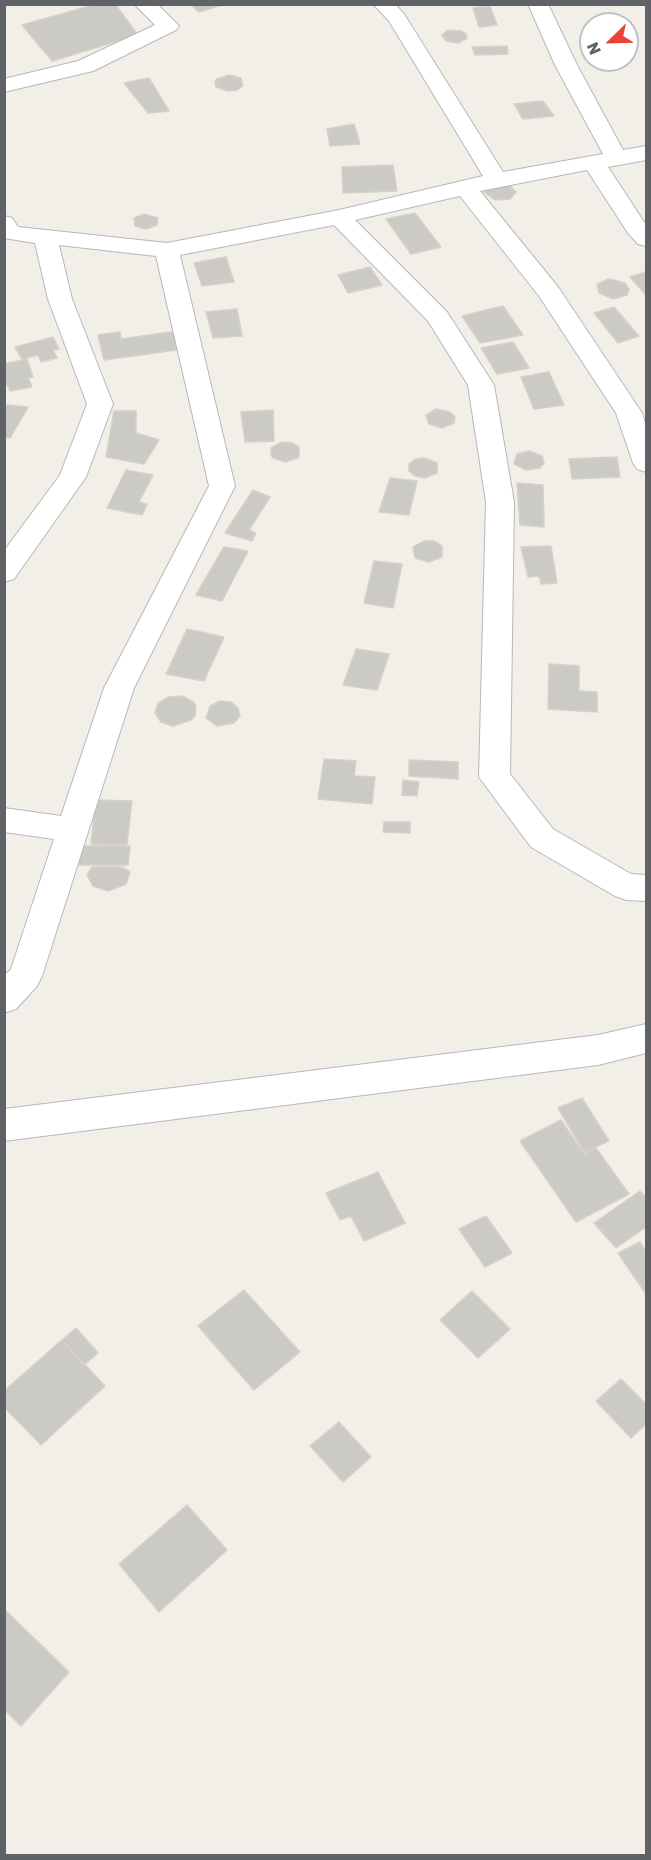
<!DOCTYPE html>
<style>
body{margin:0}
#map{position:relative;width:651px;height:1860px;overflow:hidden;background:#f1efe8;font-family:Rubik,sans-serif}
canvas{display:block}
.frame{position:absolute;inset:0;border:6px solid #5f6368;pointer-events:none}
.north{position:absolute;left:579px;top:12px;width:60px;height:60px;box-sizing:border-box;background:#fff;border:2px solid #bfc1c3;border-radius:50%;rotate:247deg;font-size:16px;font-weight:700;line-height:24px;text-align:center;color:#5f6368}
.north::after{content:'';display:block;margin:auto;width:21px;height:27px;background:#ea4335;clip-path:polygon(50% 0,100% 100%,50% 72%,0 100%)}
</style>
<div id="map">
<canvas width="651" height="1860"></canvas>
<div class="frame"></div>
<div class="north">N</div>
</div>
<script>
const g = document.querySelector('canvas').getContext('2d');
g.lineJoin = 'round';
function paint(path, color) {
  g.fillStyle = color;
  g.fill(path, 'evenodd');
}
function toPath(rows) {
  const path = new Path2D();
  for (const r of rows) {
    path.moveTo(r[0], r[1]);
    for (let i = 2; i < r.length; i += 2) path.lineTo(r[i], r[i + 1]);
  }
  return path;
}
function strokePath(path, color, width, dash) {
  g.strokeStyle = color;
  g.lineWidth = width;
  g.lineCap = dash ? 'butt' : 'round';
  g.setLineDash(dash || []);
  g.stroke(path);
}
const building = toPath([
 [97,4,115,4,138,35,52,61,22,25,97,4],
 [190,4,225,4,199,12,190,4],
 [490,6,497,25,479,27,473,8,490,6],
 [448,30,461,31,466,34,467,38,458,43,446,41,442,35,448,30],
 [507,46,508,54,475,55,472,47,507,46],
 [229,75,241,78,243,86,237,90,228,91,216,87,215,82,217,79,229,75],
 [149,78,169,111,148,113,124,83,149,78],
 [543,101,554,116,523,119,514,104,543,101],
 [354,124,360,144,330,146,327,129,354,124],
 [393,165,397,191,343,193,342,167,393,165],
 [508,184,516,192,510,199,495,200,485,193,484,190,508,184],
 [415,213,441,247,411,254,386,219,415,213],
 [144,214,158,218,157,225,146,229,135,226,134,218,144,214],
 [226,257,234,282,202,286,194,263,226,257],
 [370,267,382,285,348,293,338,275,370,267],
 [646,272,646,294,645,294,630,277,646,272],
 [609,279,625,283,629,289,627,295,613,299,599,293,597,284,609,279],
 [503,306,523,335,480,343,462,316,503,306],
 [614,307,639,336,618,343,594,313,614,307],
 [237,309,242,336,213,338,206,312,237,309],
 [178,331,183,349,104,360,98,335,120,332,121,339,178,331],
 [53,337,59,349,53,350,57,358,41,362,38,355,22,359,15,347,53,337],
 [513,342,529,368,497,374,481,348,513,342],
 [27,359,33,377,28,378,32,387,10,391,7,384,4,384,4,364,27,359],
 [549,372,564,405,534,409,521,377,549,372],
 [7,405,28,407,10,438,4,437,4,409,7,405],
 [436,409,450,412,455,417,454,423,442,428,429,424,426,415,436,409],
 [273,410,274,441,245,442,241,412,273,410],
 [114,411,136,411,136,433,159,440,144,464,106,457,114,411],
 [282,442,292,443,299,447,299,457,286,462,273,458,271,455,271,448,282,442],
 [529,451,542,456,544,463,540,468,526,470,514,464,517,454,529,451],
 [617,457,620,477,572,479,569,459,617,457],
 [425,458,437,463,437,473,425,478,415,476,409,471,409,464,415,459,425,458],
 [126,470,153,475,139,502,147,504,142,515,107,508,126,470],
 [390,478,417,481,409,515,379,512,390,478],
 [517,483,543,485,544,527,520,525,517,483],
 [253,490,270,497,249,530,256,533,252,541,225,533,253,490],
 [424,541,434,541,442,546,442,557,429,562,415,558,413,547,424,541],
 [551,546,557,583,541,584,539,576,528,577,521,547,551,546],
 [224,547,248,551,222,601,196,595,224,547],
 [374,561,402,564,393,608,364,603,374,561],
 [187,629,224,637,204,681,166,674,187,629],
 [356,649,389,654,377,690,343,685,356,649],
 [549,664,579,666,579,691,597,692,597,712,548,709,549,664],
 [182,696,193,702,196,706,195,716,191,720,173,726,161,722,155,713,158,703,169,697,182,696],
 [220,701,231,702,238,708,240,716,234,723,217,726,206,718,210,706,220,701],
 [324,759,356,761,354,776,375,777,372,804,318,799,324,759],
 [409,760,458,762,458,779,409,776,409,760],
 [403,780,419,782,417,796,402,795,403,780],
 [96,800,132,801,127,845,91,844,96,800],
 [384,822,410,822,410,833,383,832,384,822],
 [81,846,130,846,128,865,79,865,81,846],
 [92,867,122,867,130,872,126,884,108,891,93,886,87,875,92,867],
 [582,1098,609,1141,584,1152,558,1108,582,1098],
 [561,1120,584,1154,596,1148,629,1194,576,1222,520,1141,561,1120],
 [378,1172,405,1223,364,1241,351,1216,340,1220,326,1193,378,1172],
 [640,1191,646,1198,646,1227,616,1248,594,1223,640,1191],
 [486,1216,512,1253,485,1267,459,1229,486,1216],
 [640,1242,646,1252,646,1294,618,1253,640,1242],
 [244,1290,300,1352,254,1390,198,1326,244,1290],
 [472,1291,510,1329,478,1358,440,1320,472,1291],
 [76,1328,98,1353,84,1365,62,1340,76,1328],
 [62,1340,105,1386,41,1445,4,1407,4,1391,62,1340],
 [621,1379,646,1404,646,1424,631,1438,596,1401,621,1379],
 [339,1422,371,1457,343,1482,310,1446,339,1422],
 [187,1505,227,1550,159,1612,119,1564,187,1505],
 [4,1609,69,1672,21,1726,4,1709,4,1609]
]);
const street = toPath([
 [134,4,157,4,179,26,176,30,93,71,4,92,4,79,78,61,155,25,134,4],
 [373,4,395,4,404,14,503,172,603,154,555,65,528,4,548,4,577,65,623,150,646,146,646,160,608,167,646,225,646,246,638,244,628,233,587,170,480,191,558,287,642,413,646,426,646,472,637,469,633,463,616,413,539,296,460,196,355,220,447,312,494,385,514,502,510,774,553,829,631,874,646,875,646,901,626,900,615,896,531,847,479,777,486,502,468,385,428,321,334,225,180,255,235,486,134,688,42,976,37,986,16,1009,4,1013,4,976,11,969,54,839,4,832,4,808,61,816,104,688,209,486,156,256,59,245,72,299,113,404,86,477,14,579,4,582,4,551,60,475,87,404,48,299,35,243,4,238,4,216,12,218,18,227,167,243,339,210,483,176,389,21,373,4],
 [646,1024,646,1053,598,1065,4,1141,4,1109,598,1035,646,1024]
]);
paint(building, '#cccac5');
strokePath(building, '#d6d1c6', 1.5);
strokePath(street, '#b5b8bc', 2);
paint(street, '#fff');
</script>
